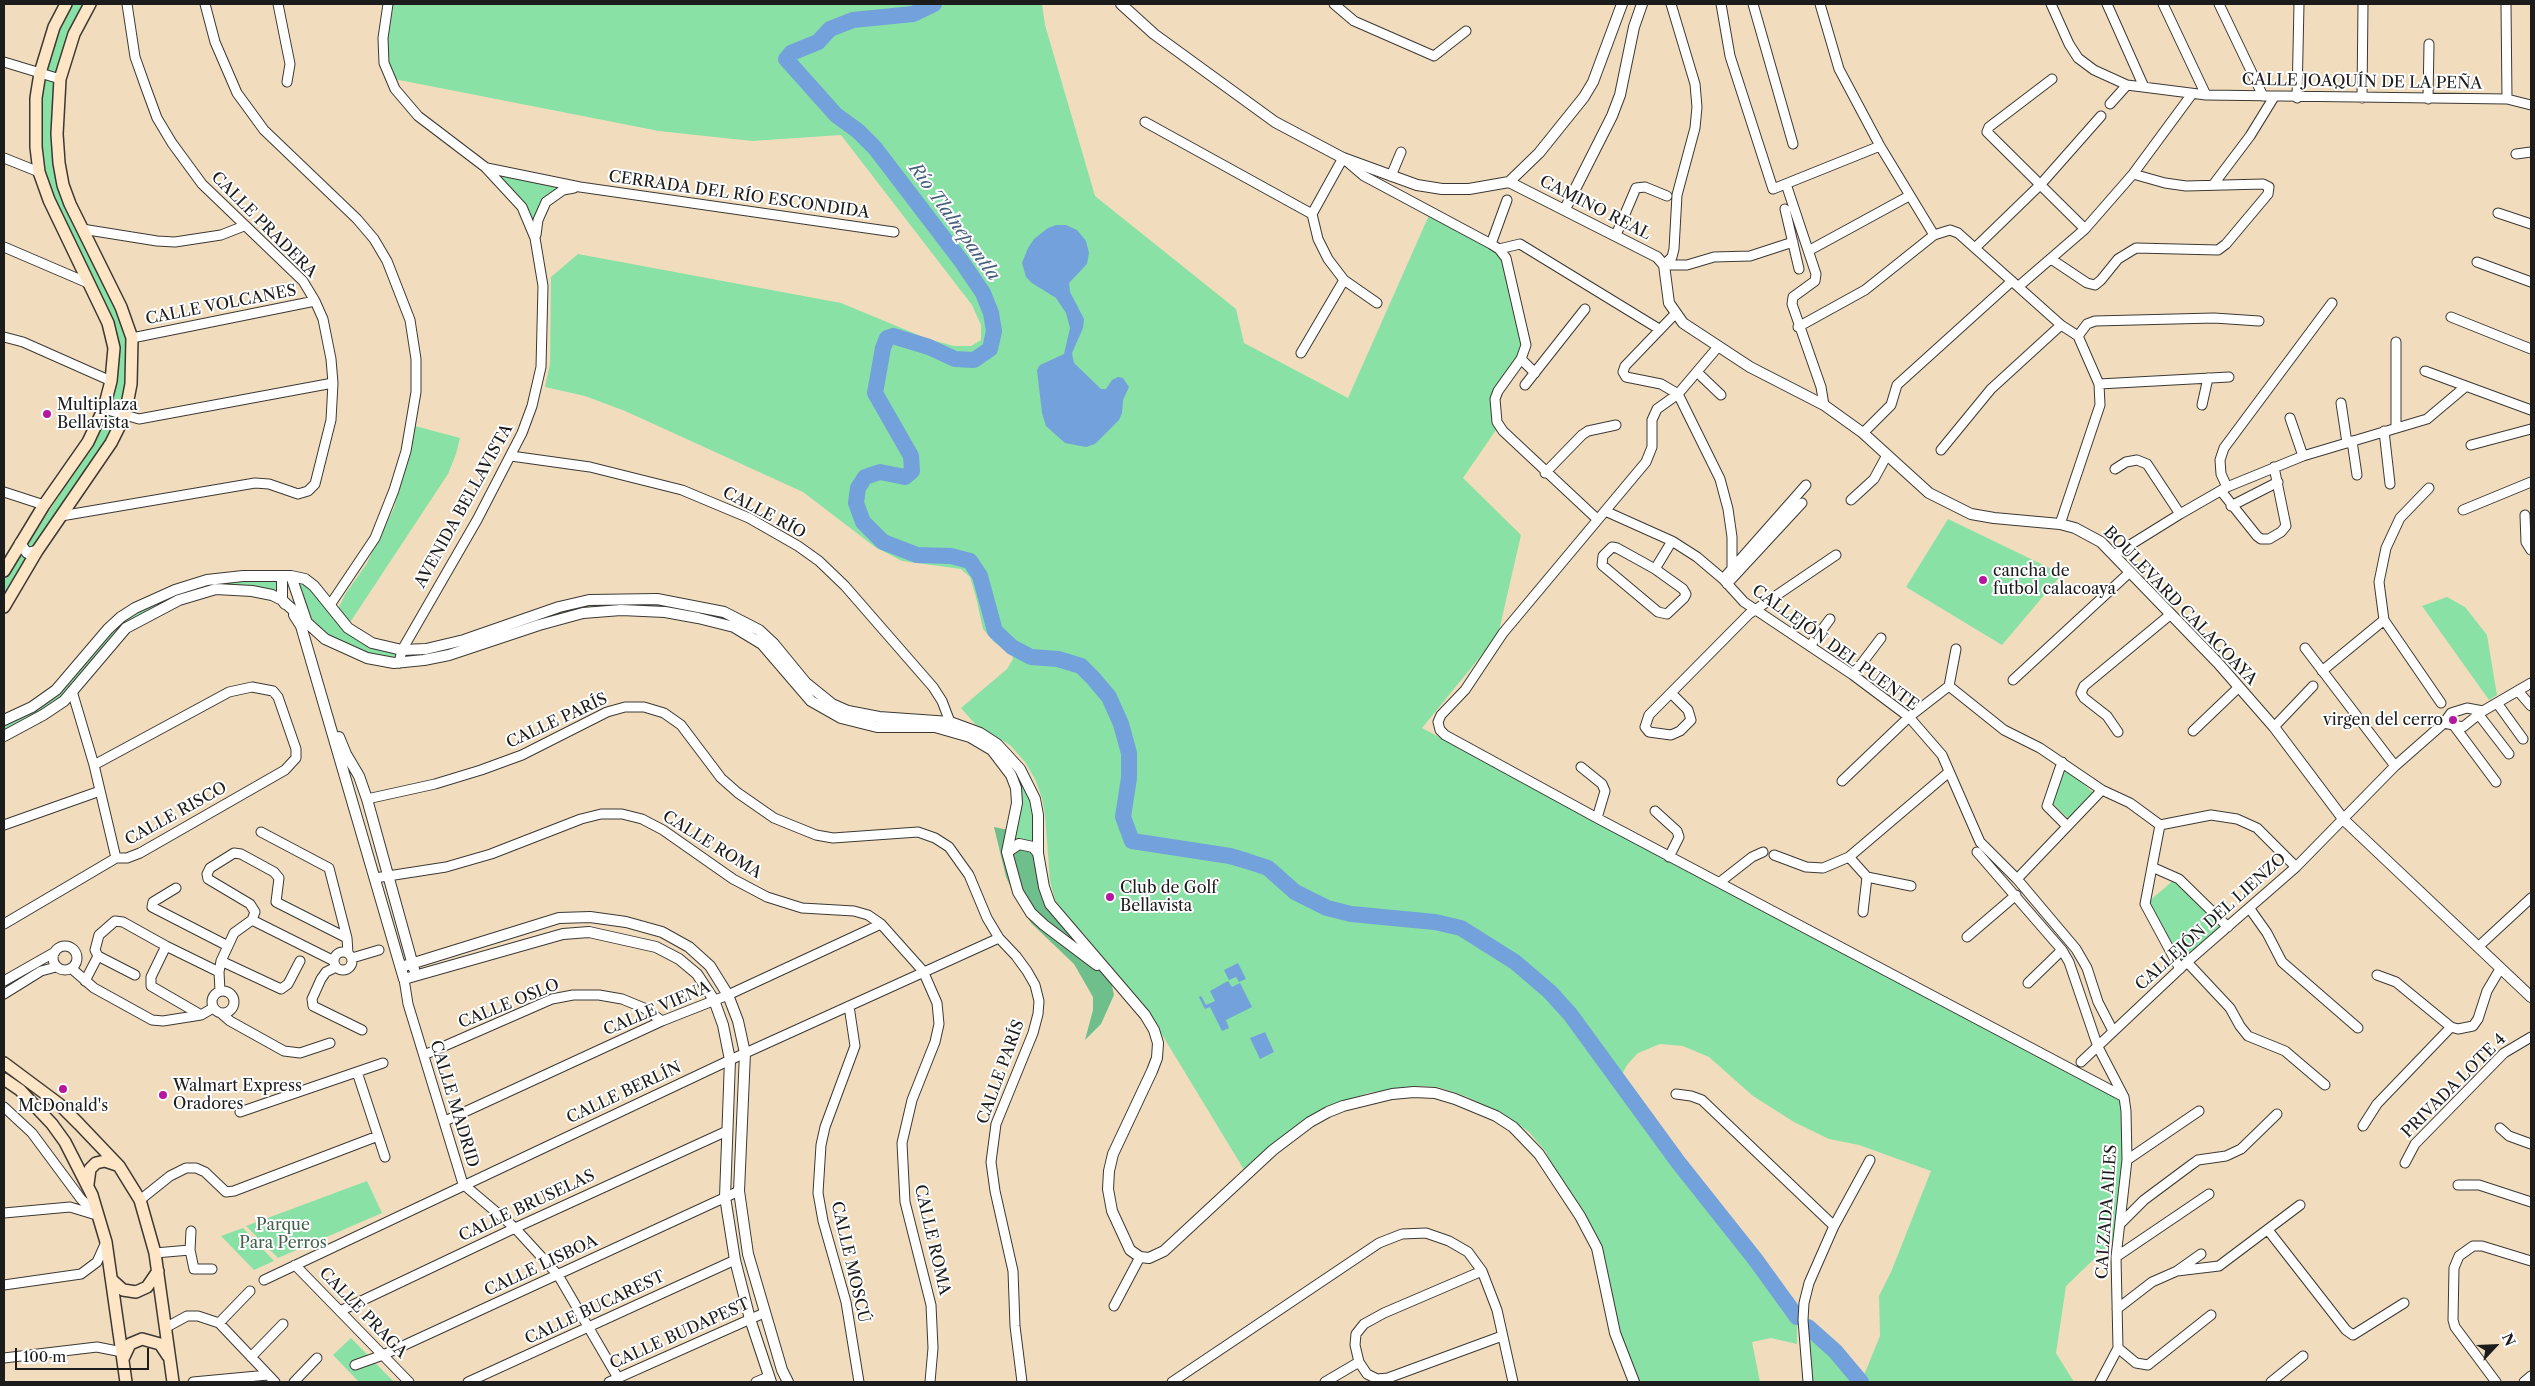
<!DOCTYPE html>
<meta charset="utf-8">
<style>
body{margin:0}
#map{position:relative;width:2535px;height:1386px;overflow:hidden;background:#f1ddbd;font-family:"Libre Caslon Text",serif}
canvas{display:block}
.frame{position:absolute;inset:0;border:5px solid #1c1c1c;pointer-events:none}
.north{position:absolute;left:2470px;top:1321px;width:50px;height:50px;-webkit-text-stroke:4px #fff;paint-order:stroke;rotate:65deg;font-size:14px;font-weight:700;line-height:20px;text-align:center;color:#1c1c1c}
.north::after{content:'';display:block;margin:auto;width:18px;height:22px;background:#1c1c1c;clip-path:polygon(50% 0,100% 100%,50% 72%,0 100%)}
.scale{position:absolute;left:15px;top:1348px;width:134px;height:22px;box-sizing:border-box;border:2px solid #1c1c1c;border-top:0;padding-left:6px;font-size:15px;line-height:18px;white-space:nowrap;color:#1c1c1c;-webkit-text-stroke:4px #fff;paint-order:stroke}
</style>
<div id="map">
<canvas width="2535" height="1386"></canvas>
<div class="frame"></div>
<div class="north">N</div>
<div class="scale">100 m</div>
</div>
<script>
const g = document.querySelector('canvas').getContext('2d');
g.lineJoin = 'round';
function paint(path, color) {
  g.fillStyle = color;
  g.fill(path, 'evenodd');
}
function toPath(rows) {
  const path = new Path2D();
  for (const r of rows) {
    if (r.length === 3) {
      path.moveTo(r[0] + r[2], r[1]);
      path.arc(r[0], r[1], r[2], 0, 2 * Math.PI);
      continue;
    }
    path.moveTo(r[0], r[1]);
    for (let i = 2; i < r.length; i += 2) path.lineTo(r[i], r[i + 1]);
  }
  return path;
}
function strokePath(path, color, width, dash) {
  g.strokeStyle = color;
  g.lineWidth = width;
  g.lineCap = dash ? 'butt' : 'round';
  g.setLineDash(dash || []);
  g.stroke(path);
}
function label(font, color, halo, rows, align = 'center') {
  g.font = font + ' "Libre Caslon Text",serif';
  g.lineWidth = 4;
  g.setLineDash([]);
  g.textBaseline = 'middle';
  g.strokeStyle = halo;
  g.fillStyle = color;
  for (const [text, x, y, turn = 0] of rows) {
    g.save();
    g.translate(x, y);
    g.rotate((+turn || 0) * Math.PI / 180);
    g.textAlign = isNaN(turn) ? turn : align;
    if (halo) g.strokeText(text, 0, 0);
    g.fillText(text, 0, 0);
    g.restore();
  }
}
const green = toPath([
 [66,4,90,4,66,59,59,163,108,283,129,339,130,358,121,415,98,459,4,600,4,581,99,434,113,400,115,385,117,353,44,185,36,98],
 [388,4,1042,4,1045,25,1095,196,1236,309,1244,343,1348,398,1430,213,1499,249,1518,307,1522,350,1492,409,1496,430,1463,478,1521,535,1498,635,1422,728,2122,1098,2125,1158,2115,1239,2066,1286,2056,1353,2074,1382,1808,1382,1803,1320,1839,1350,1862,1380,1880,1336,1879,1296,1891,1272,1931,1171,1859,1145,1829,1139,1794,1122,1753,1096,1709,1057,1683,1046,1660,1044,1638,1053,1627,1065,1619,1080,1678,1162,1755,1259,1797,1317,1797,1344,1771,1338,1752,1342,1760,1382,1634,1382,1622,1353,1602,1266,1562,1187,1546,1152,1529,1132,1509,1118,1465,1096,1438,1087,1417,1086,1368,1093,1345,1102,1246,1173,1158,1028,1055,900,1050,881,1045,815,1042,798,1035,779,1025,762,1010,745,975,724,961,708,1007,669,1013,659,1012,653,994,642,983,629,976,597,970,577,961,569,902,561,875,547,803,492,625,411,585,396,545,387,550,364,551,277,578,254,841,303,928,339,954,346,971,346,981,340,981,325,972,305,841,135,752,141,659,131,389,78,383,38],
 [490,172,571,187,548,195,541,204,533,228,520,207],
 [415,426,460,438,456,454,448,474,349,624,337,611,346,593,366,565,394,508],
 [1948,519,2062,574,2002,645,1906,587],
 [291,576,305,579,339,620,372,643,426,649,546,611,633,599,744,620,819,695,894,727,825,710,762,644,698,618,600,611,477,646,394,663,340,644,328,634,316,630,305,623],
 [280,579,275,598,226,590,143,615,63,699,4,734,4,723,45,703,107,632,137,608,208,582],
 [2447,597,2465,607,2487,635,2497,695,2489,700,2422,606],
 [1004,752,1033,799,1037,847,1010,854,1019,808],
 [2063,767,2094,793,2069,819,2050,801],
 [2175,879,2224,929,2182,965,2147,903],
 [367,1181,382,1213,278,1258,246,1226],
 [243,1228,274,1261,254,1270,221,1236],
 [351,1338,394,1382,359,1382,333,1355]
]);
const forest = toPath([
 [994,827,1013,831,1010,853,1023,848,1037,855,1042,888,1110,977,1114,995,1101,1024,1085,1040,1093,1010,1093,997,1074,964,1031,923,1016,899,1006,877]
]);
const water = toPath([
 [1056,225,1066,225,1077,230,1086,241,1089,253,1087,264,1069,283,1070,292,1084,319,1083,328,1072,353,1074,363,1101,389,1106,389,1112,380,1118,377,1123,378,1129,387,1123,400,1122,413,1119,420,1095,444,1086,447,1065,443,1046,426,1042,413,1037,370,1040,365,1064,354,1070,328,1066,313,1056,298,1032,283,1026,277,1022,263,1028,248,1034,239,1048,228],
 [1238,963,1246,979,1239,982,1236,977,1229,980,1224,970],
 [1228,981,1232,987,1240,983,1252,1007,1226,1020,1229,1028,1222,1031,1210,1007,1205,1009,1199,997,1201,996,1206,1005,1215,1001,1210,991],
 [1265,1032,1274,1052,1260,1059,1250,1038]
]);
const river = toPath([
 [934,4,913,14,853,20,830,29,818,42,791,53,786,59,836,115,858,131,875,148,962,262,983,293,991,313,994,331,990,349,974,360,955,359,929,347,893,336,887,338,883,348,875,393,911,456,912,471,905,477,880,472,865,477,858,488,856,503,863,522,883,542,917,555,951,556,970,561,980,576,995,631,1012,647,1031,657,1058,659,1081,666,1093,678,1109,697,1121,724,1129,753,1129,778,1123,817,1132,841,1230,856,1247,861,1268,868,1295,892,1327,908,1351,914,1435,922,1461,928,1515,962,1550,992,1570,1014,1678,1162,1755,1259,1797,1317],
 [1808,1327,1835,1351,1861,1382]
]);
const minor = toPath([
 [205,4,215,42,237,93,264,130,357,219,374,239,387,261,410,320,416,359,416,392,406,451,394,490,375,538,330,605],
 [278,4,290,64,287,82],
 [388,4,383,38,384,63,395,89,418,116,485,167,522,207,535,238,543,286,541,367,532,406,522,433,477,520,402,650,399,663],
 [1334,4,1354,21,1434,56,1466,31],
 [1721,4,1730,56,1773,189,1880,146],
 [1753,4,1793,144],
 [1820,4,1839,69,1880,146,1934,235],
 [2051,4,2069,44,2078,58,2094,70,2127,85,2206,95,2507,99,2531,105],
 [2107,4,2144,87],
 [2163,4,2206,95],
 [2219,4,2263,96],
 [2506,4,2507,99],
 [4,62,60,79],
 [2052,79,1989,127,1987,132,2085,229],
 [2297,98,2299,4],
 [2362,98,2363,4],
 [2428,99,2429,44],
 [2110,104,2127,85],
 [1145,122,1312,214],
 [2516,154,2531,152],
 [4,158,39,172],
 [487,168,580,187,894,232],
 [1391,176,1401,152],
 [1786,184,1816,274,1815,281,1793,297,1792,304,1821,387,1824,405],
 [2213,185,2250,136,2274,97],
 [1785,209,1799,269],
 [2498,213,2531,224],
 [82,229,157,241,175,242,221,235,244,226],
 [536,235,538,220,546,202,563,190,574,188],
 [1616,235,1636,188,1645,187,1667,196],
 [1491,244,1507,200],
 [4,247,88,283],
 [1976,247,2041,184,2101,116],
 [1499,249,1520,244,1659,329],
 [1810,250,1909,196],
 [2051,259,2087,283,2095,285,2101,280,2118,259,2136,248,2218,250,2226,244,2268,194,2269,187,2263,184,2186,186,2165,183,2133,174],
 [2477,262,2531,282],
 [1664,265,1672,257,1674,249,1677,195,1695,128,1697,107,1695,84,1671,4],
 [1664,265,1687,265,1714,257,1750,256,1793,242],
 [2019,286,2085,229,2133,174,2192,94],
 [1377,303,1344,280,1328,259,1318,239,1312,214,1343,158,1364,176,1491,244,1499,249,1506,258,1526,345,1521,359,1498,391,1495,399,1497,422,1503,431,1597,519],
 [1675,314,1625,366,1623,372,1626,377,1661,384,1678,394,1720,479,1728,509,1732,537,1732,567],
 [2451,317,2531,349],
 [1798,327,1865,290,1934,235,1950,230,1958,233,2061,325,2078,336,2099,384,2100,405,2060,524],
 [2078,336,2087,324,2095,321,2214,318,2259,321],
 [4,337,23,342,111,381],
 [132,338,315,301],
 [2396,342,2396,427],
 [1717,348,1678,394,1657,409,1652,420,1652,447,1646,462,1503,633,1465,690,1441,715,1438,722,1440,730,1445,735,1597,818,2124,1097],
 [1301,353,1344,280],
 [1521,359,1535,373],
 [2425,371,2531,410],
 [1698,373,1721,395],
 [2099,384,2229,377],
 [1525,385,1585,309],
 [2341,403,2347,443],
 [2202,405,2208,378],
 [125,415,139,419,333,383],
 [2290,418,2303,456],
 [2384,431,2390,484],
 [1863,433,1891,405,1897,385,2012,281],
 [2352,441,2357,475],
 [2471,445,2531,429],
 [1941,450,1991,389,2061,325],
 [511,456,590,467,682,490,749,518,798,546,819,561,845,586,933,687,942,701,950,722,950,728],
 [2115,469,2126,462,2137,460,2147,464,2180,514],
 [1545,473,1582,435,1588,431,1616,425],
 [2227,487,2221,474,2220,460,2224,448,2332,303],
 [2429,488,2400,518,2386,548,2379,582,2384,620,2441,703],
 [2221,491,2257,536,2261,539,2269,539,2281,532,2286,526,2274,467],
 [4,492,44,505],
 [1851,500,1874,479,1887,455],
 [2231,506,2278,482],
 [2463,510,2531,482],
 [1605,511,1672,541,1697,557,1723,579,1744,602,1853,675,1909,717,1942,755,1980,842,2017,879,2076,949,2087,968,2098,1002,2113,1031],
 [2525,515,2526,542,2531,550],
 [61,516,255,483,269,484,298,494,308,491,315,484,331,420,333,383,331,359,323,319,315,301,303,281,202,184,172,143,157,118,146,88,135,57,127,4],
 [1612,547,1617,548,1655,569,1683,589,1686,594,1684,598,1667,614,1658,612,1602,565,1603,556,1612,547],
 [2114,555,2180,514,2227,487,2303,456,2427,419,2465,387],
 [1655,569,1672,541],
 [1723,579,1806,485],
 [1727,584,1802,503],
 [1810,646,1830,619],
 [2305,648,2395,766],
 [2322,671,2384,620],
 [1853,675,1881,638],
 [2013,680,2130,572],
 [1949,686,2004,730,2040,748,2102,790,2130,803,2160,825,2211,815,2237,819,2257,828,2296,867],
 [72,691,94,765,116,858],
 [2518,691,2531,706],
 [1672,694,1688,710,1691,720,1680,731,1671,735,1649,732,1645,727,1649,715,1749,614,1836,555],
 [2497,703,2523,739],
 [2479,715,2509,754],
 [2444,723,2463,727,2483,711,2531,683],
 [2274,727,2313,686],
 [2455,727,2496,782],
 [2193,731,2239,687],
 [2118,732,2107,716,2084,698,2081,693,2084,686,2171,614],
 [2062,762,2047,806,2067,826],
 [1581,767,1602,784,1605,791,1597,818],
 [1842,781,1909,717,1949,686,1956,649],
 [367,799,435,784,481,770,522,755,607,712,625,707,644,707,664,713,681,725,721,778,738,793,774,818,816,835,833,838,918,832,935,838,949,847,969,875,987,918,999,938,1016,956,1027,971,1035,985,1039,1001,1038,1014,1033,1033,996,1124,991,1162,995,1191,1013,1271,1015,1326,1022,1382],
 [1655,811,1677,831,1679,837,1669,857],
 [4,825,100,791],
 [2160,825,2152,867,2179,879,2228,927],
 [261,832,329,868,347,938,348,953],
 [1977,852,2062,950,2069,962,2098,1047,2124,1097,2126,1111,2127,1160,2116,1257,2118,1348,2100,1382],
 [1774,855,1806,867,1823,868,1849,857,1867,877,1863,912],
 [1849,857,1949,772],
 [2152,867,2145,904,2180,969],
 [1867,877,1911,886],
 [375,878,446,867,491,854,581,819,601,814,622,814,642,819,663,830,733,879,767,897,802,908,854,911,868,915,881,924,923,971,937,1003,939,1024,935,1042,912,1100,902,1143,905,1202,931,1305,933,1348,930,1382],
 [2017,879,2102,790],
 [1720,882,1752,857,1763,852],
 [176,888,153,902,152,907,228,946],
 [2250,909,2267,933,2282,962,2358,1028],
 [252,920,334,961],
 [4,924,116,858,127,858,140,853,285,770,296,758,296,749,278,697,273,691,252,687,229,692,94,765],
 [1967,937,2016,895],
 [166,946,219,972],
 [65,958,12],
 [2478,947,2531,898],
 [343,961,9],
 [352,958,379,950],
 [221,961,281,989,288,984,300,961],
 [2187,962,2230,1008,2240,1026,2248,1036,2285,1051,2325,1085],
 [336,967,326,972,321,979,312,999,313,1006,362,1030],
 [71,968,94,988,152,1020,163,1021,201,1015,213,1008],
 [135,975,98,956,95,950,99,935,115,921,123,922,166,946,151,977,151,986,201,1015],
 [2377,975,2396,982,2451,1027,2458,1029,2473,1026,2478,1019,2487,991,2500,969],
 [404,979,408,1004,463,1184,515,1228,558,1275,618,1378],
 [4,981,55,952],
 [85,981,98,956],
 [2028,983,2062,950],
 [223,1002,11],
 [220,991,219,972,221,961,234,933,252,920,255,912,250,904,208,879,207,874,210,868,234,853,241,854,274,872,279,878,276,902,347,938],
 [4,994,41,971,56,967],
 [849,1006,855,1046,825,1127,821,1145,818,1193,823,1221,846,1302,859,1382],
 [222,1014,230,1021,284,1051,300,1053,330,1043],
 [424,1055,552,999,573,995,599,995,622,999,644,1008,662,1021],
 [2081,1062,2187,962,2296,867,2395,766,2444,723,2451,713,2467,708,2483,711],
 [357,1072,385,1157],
 [1676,1094,1691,1096,1702,1100,1834,1226],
 [4,1107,32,1133,81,1199,98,1216],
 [240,1112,383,1063],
 [445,1121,662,1021,728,995,881,924],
 [2363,1126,2377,1104,2451,1027],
 [2500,1128,2509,1136,2531,1144],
 [2127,1160,2199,1111],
 [2405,1163,2415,1144,2504,1053,2531,1037],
 [2458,1185,2479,1185,2531,1202],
 [140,1200,170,1176,186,1168,196,1168,205,1172,226,1192,234,1191,378,1136],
 [4,1213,70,1207,93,1214],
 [2121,1223,2144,1200,2191,1165,2198,1160,2226,1156,2241,1149,2277,1114],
 [2268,1230,2346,1330,2353,1335,2404,1303],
 [191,1231,190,1250,194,1269,212,1269],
 [155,1253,190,1250],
 [2116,1257,2209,1194],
 [295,1265,409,1382],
 [1482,1271,1384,1313,1364,1324,1356,1334,1355,1345,1359,1362,1367,1374,1377,1379,1388,1378,1502,1336],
 [2177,1271,2219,1266,2300,1205],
 [264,1280,730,1060,999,938],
 [4,1285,81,1274,97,1262,106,1242],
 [1114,1306,1140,1257],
 [2117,1309,2152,1282,2177,1271,2201,1254],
 [340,1311,515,1228,727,1131],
 [219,1323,250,1291],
 [165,1328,187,1316,198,1316,219,1323,275,1382],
 [2118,1348,2136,1363,2148,1365,2211,1315],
 [251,1357,283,1324],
 [4,1358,97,1347,122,1352],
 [355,1365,383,1355,739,1191],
 [193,1382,268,1375],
 [294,1382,317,1358],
 [468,1382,735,1260],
 [609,1382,764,1313],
 [756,1382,768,1377],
 [1172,1382,1379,1243,1402,1234,1426,1233,1449,1241,1468,1252,1482,1271,1497,1310,1513,1382],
 [1325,1382,1359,1362],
 [1808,1382,1803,1320,1804,1303,1809,1283,1834,1226,1870,1160],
 [2271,1382,2303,1356],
 [2496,1382,2455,1327,2453,1320,2454,1268,2459,1256,2473,1246,2482,1246,2531,1261],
 [2524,1382,2531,1376]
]);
const tertiary = toPath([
 [1121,4,1154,34,1275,122,1343,158,1417,185,1442,189,1469,189,1509,182,1539,153,1584,97,1593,82,1622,4],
 [1509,182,1657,257,1664,265,1669,303,1683,323,1750,367,1824,405,1863,433,1929,493,1971,514,1994,518,2060,524,2075,528,2101,542,2218,663,2274,727,2344,820,2531,997],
 [1565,209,1612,116,1620,95,1634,27,1642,4],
 [104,408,125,415],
 [20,543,27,553,37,551],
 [282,576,282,600,285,604],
 [291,576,306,620],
 [294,615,301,626,404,979,563,934,589,932,656,947,679,959,697,974,714,1000,723,1025,730,1060,725,1197,735,1260,750,1319,771,1382],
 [4,720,32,707,56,690,108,629,121,617,135,608,175,590,207,580,243,576,291,576,305,579,314,586,348,628,372,643,402,650,426,649,464,640,559,607,589,600,657,599,724,612,759,630,774,644,806,683,832,704,848,711,879,717,950,722,980,733,997,744,1020,769,1035,799,1038,815,1038,853,1044,887,1050,904,1145,1015,1154,1030,1158,1043,1157,1058,1152,1071,1113,1154,1109,1171,1108,1189,1112,1211,1130,1250,1140,1257,1149,1258,1164,1251,1273,1150,1310,1122,1328,1112,1343,1106,1392,1094,1414,1092,1435,1093,1455,1099,1496,1116,1513,1127,1539,1154,1580,1216,1597,1248,1615,1333,1634,1382],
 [4,736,43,715,64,701,126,628,179,600,216,589,252,591,272,595,282,600,325,639,367,658,394,663,424,660,449,655,539,625,583,613,621,610,665,612,698,618,734,627,762,644,811,701,841,718,877,727,935,727,970,737,992,750,1011,775,1016,788,1017,803,1007,852,1018,892,1031,913,1044,925,1097,965],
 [339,737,346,754,359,776,367,799,414,969],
 [1007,852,1019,844,1033,847,1038,853],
 [401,967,559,918,590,917,626,922,662,932,689,947,710,966,728,995,738,1021,745,1053,739,1191,748,1254,782,1370,788,1382]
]);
const secondary = toPath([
 [4,571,44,505,88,442,104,408,111,381,114,348,108,323,49,200,39,172,36,147,36,98,40,73,54,27,66,4],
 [4,607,37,551,111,443,125,415,131,384,132,338,121,307,70,204,63,185,59,163,57,134,60,79,74,34,90,4],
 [4,1063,59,1104,79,1124,119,1166,140,1200,155,1253,173,1382],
 [4,1079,20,1090,52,1124,65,1142,92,1195,106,1242,126,1382],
 [88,1184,90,1169,96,1163,105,1161,117,1165],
 [112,1280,123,1290,136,1292,147,1287,158,1271],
 [123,1359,130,1344,142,1339,160,1344,168,1356]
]);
const markers = [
 [47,414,5,"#b5179e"],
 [1983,580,5,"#b5179e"],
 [2453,720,5,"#b5179e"],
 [1110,897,5,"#b5179e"],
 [63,1089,5,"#b5179e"],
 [163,1095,5,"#b5179e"]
];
const streetNames = [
 ["CALLE JOAQUÍN DE LA PEÑA",2362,82,1],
 ["CERRADA DEL RÍO ESCONDIDA",739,195,8],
 ["CAMINO REAL",1595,208,27],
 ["CALLE PRADERA",264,225,45],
 ["CALLE VOLCANES",221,305,-11],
 ["AVENIDA BELLAVISTA",464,506,-61],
 ["CALLE RÍO",764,513,28],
 ["BOULEVARD CALACOAYA",2180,606,46],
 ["CALLEJÓN DEL PUENTE",1835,648,36],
 ["CALLE PARÍS",557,721,-25],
 ["CALLE RISCO",176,814,-29],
 ["CALLE ROMA",712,845,32],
 ["CALLEJÓN DEL LIENZO",2211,922,-42],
 ["CALLE OSLO",509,1004,-22],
 ["CALLE VIENA",657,1009,-23],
 ["CALLE PARÍS",1001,1072,-70],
 ["PRIVADA LOTE 4",2454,1086,-45],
 ["CALLE BERLÍN",624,1093,-25],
 ["CALLE MADRID",454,1104,73],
 ["CALLE BRUSELAS",527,1206,-25],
 ["CALZADA AILES",2107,1212,-86],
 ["CALLE ROMA",932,1240,77],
 ["CALLE MOSCÚ",850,1262,77],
 ["CALLE LISBOA",541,1266,-25],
 ["CALLE BUCAREST",595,1308,-25],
 ["CALLE PRAGA",363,1313,46],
 ["CALLE BUDAPEST",680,1334,-24]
];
const poiNames = [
 ["Multiplaza",57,405],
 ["Bellavista",57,423],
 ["cancha de",1993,571],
 ["futbol calacoaya",1993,589],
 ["virgen del cerro",2443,720,"right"],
 ["Club de Golf",1120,888],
 ["Bellavista",1120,906],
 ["Walmart Express",173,1086],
 ["Oradores",173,1104],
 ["McDonald's",63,1106,"center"]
];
const parkNames = [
 ["Parque",283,1225],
 ["Para Perros",283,1243]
];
const waterNames = [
 ["Río Tlalnepantla",954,222,54]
];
paint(green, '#89e1a6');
paint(forest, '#6ebf8b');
paint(water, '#72a1db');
strokePath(river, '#72a1db', 16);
strokePath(minor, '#3c3934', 11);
strokePath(tertiary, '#3c3934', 12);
strokePath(secondary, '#3c3934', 14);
strokePath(minor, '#fff', 9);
strokePath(tertiary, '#fff', 10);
strokePath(secondary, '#fee5c5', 11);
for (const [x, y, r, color] of markers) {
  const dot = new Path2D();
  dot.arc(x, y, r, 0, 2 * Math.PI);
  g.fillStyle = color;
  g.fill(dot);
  strokePath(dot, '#fff', 2);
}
label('16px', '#1c1c1c', '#fff', streetNames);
label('16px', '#1c1c1c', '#fff', poiNames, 'left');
label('16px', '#42614c', '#fff', parkNames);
label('italic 18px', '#475e7c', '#fff', waterNames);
</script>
